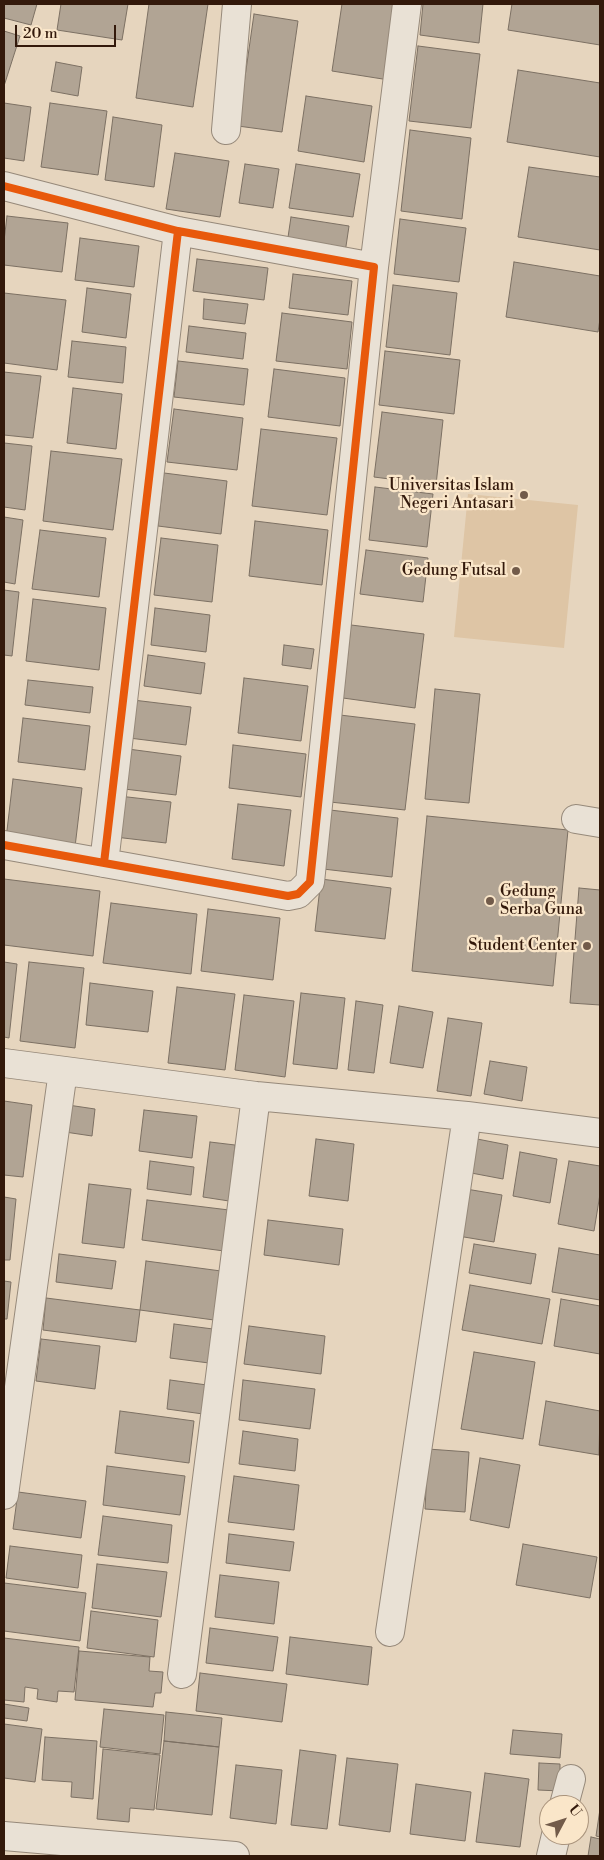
<!DOCTYPE html>
<style>
body{margin:0}
#map{position:relative;width:604px;height:1860px;overflow:hidden;background:#e6d5be;font-family:"Libre Bodoni",serif}
canvas{display:block}
.frame{position:absolute;inset:0;border:5px solid #33190b;pointer-events:none}
.north{position:absolute;left:539px;top:1795px;width:50px;height:50px;box-sizing:border-box;background:#fae6c9;border:1px solid #aa947d;border-radius:50%;rotate:50deg;font-size:14px;font-weight:700;line-height:20px;text-align:center;color:#33190b}
.north::after{content:'';display:block;margin:auto;width:18px;height:22px;background:#725b4a;clip-path:polygon(50% 0,100% 100%,50% 72%,0 100%)}
.scale{position:absolute;left:15px;top:25px;width:101px;height:22px;box-sizing:border-box;border:2px solid #33190b;border-top:0;padding-left:6px;font-size:15px;line-height:18px;white-space:nowrap;color:#33190b;-webkit-text-stroke:4px #fae6c9;paint-order:stroke}
</style>
<div id="map">
<canvas width="604" height="1860"></canvas>
<div class="frame"></div>
<div class="north">U</div>
<div class="scale">20 m</div>
</div>
<script>
const g = document.querySelector('canvas').getContext('2d');
g.lineJoin = 'round';
function paint(path, color) {
  g.fillStyle = color;
  g.fill(path, 'evenodd');
}
function toPath(rows) {
  const path = new Path2D();
  for (const r of rows) {
    path.moveTo(r[0], r[1]);
    for (let i = 2; i < r.length; i += 2) path.lineTo(r[i], r[i + 1]);
  }
  return path;
}
function strokePath(path, color, width, dash) {
  g.strokeStyle = color;
  g.lineWidth = width;
  g.lineCap = dash ? 'butt' : 'round';
  g.setLineDash(dash || []);
  g.stroke(path);
}
function label(font, color, halo, rows, align = 'center') {
  g.font = font + ' "Libre Bodoni",serif';
  g.lineWidth = 4.5;
  g.setLineDash([]);
  g.textBaseline = 'middle';
  g.strokeStyle = halo;
  g.fillStyle = color;
  for (const [text, x, y, turn = 0] of rows) {
    g.save();
    g.translate(x, y);
    g.rotate((+turn || 0) * Math.PI / 180);
    g.textAlign = isNaN(turn) ? turn : align;
    if (halo) g.strokeText(text, 0, 0);
    g.fillText(text, 0, 0);
    g.restore();
  }
}
const green = toPath([
 [468,494,578,505,564,648,454,637]
]);
const building = toPath([
 [4,4,37,4,31,25,4,18,4,4],
 [61,4,128,4,122,40,57,30,61,4],
 [149,4,208,4,193,107,136,98,149,4],
 [342,4,400,4,389,80,332,71,342,4],
 [423,4,483,4,479,43,420,35,423,4],
 [512,4,600,4,600,45,508,30,512,4],
 [254,14,298,21,282,132,238,126,254,14],
 [4,31,20,36,4,86,4,31],
 [418,46,480,54,471,128,409,121,418,46],
 [56,62,82,67,78,96,51,91,56,62],
 [518,70,600,83,600,157,507,142,518,70],
 [306,96,372,106,364,162,298,151,306,96],
 [4,103,31,107,24,161,4,158,4,103],
 [50,103,107,111,98,175,41,167,50,103],
 [113,117,162,125,154,187,105,180,113,117],
 [410,130,471,138,462,219,401,211,410,130],
 [175,153,229,161,220,217,166,209,175,153],
 [245,164,279,169,273,208,239,203,245,164],
 [296,164,360,174,353,217,289,208,296,164],
 [529,167,600,177,600,250,518,237,529,167],
 [7,216,68,223,62,272,4,265,4,241,7,216],
 [291,217,349,226,345,253,287,244,291,217],
 [400,219,466,228,459,282,394,274,400,219],
 [80,238,139,246,134,287,75,280,80,238],
 [197,259,268,268,264,300,193,291,197,259],
 [514,262,600,276,600,319,598,332,506,317,514,262],
 [293,274,352,281,348,315,289,308,293,274],
 [393,285,457,293,450,355,386,347,393,285],
 [87,288,131,294,126,338,82,332,87,288],
 [4,293,66,300,57,370,4,363,4,293],
 [204,299,248,304,245,324,203,319,204,299],
 [282,313,352,322,347,369,276,361,282,313],
 [189,326,246,333,243,359,186,352,189,326],
 [72,341,126,347,123,383,68,377,72,341],
 [385,351,460,360,454,414,379,405,385,351],
 [178,361,248,369,244,405,174,397,178,361],
 [274,369,345,378,340,426,268,417,274,369],
 [4,372,41,376,33,438,4,435,4,372],
 [73,388,122,394,116,449,67,443,73,388],
 [174,409,243,418,237,470,167,462,174,409],
 [382,412,443,420,436,485,374,477,382,412],
 [261,429,337,438,327,515,252,506,261,429],
 [4,443,32,446,25,510,4,507,4,443],
 [51,451,122,459,113,530,43,521,51,451],
 [164,473,227,481,221,534,158,526,164,473],
 [375,487,433,494,427,547,369,540,375,487],
 [4,517,23,520,15,584,4,582,4,517],
 [255,521,328,530,322,585,249,576,255,521],
 [40,530,106,538,99,597,32,589,40,530],
 [161,538,218,545,212,602,154,595,161,538],
 [366,550,428,558,423,602,360,594,366,550],
 [4,590,19,592,12,656,4,655,4,590],
 [33,599,106,608,99,670,26,661,33,599],
 [155,608,210,615,206,652,151,645,155,608],
 [351,625,424,634,415,708,343,698,351,625],
 [284,645,314,649,311,669,282,665,284,645],
 [148,655,205,663,201,694,144,686,148,655],
 [244,678,308,686,301,741,238,733,244,678],
 [28,680,93,687,90,713,25,705,28,680],
 [435,689,480,694,469,803,425,799,435,689],
 [133,700,191,707,186,745,129,738,133,700],
 [340,715,415,724,405,810,330,802,340,715],
 [23,718,90,726,85,770,18,762,23,718],
 [233,745,306,754,301,797,229,788,233,745],
 [128,749,181,756,176,795,124,789,128,749],
 [13,779,82,788,75,847,6,839,13,779],
 [119,796,171,802,166,843,115,837,119,796],
 [238,804,291,810,284,866,232,859,238,804],
 [330,810,398,818,392,877,323,869,330,810],
 [427,816,568,830,553,986,412,971,427,816],
 [4,879,100,891,93,956,4,945,4,879],
 [321,879,391,888,385,939,315,931,321,879],
 [579,888,600,890,600,1005,570,1003,579,888],
 [111,903,197,914,191,974,103,963,111,903],
 [208,909,280,918,273,980,201,971,208,909],
 [4,962,17,964,9,1038,4,1037,4,962],
 [29,962,84,968,75,1048,20,1041,29,962],
 [90,983,153,991,148,1032,86,1025,90,983],
 [177,987,235,994,225,1070,168,1063,177,987],
 [301,993,345,998,337,1069,293,1064,301,993],
 [244,995,294,1001,285,1077,235,1070,244,995],
 [356,1001,383,1005,374,1073,348,1070,356,1001],
 [399,1006,433,1012,423,1068,390,1063,399,1006],
 [448,1018,482,1023,471,1096,437,1091,448,1018],
 [490,1061,527,1067,522,1101,484,1094,490,1061],
 [4,1101,32,1105,23,1177,4,1175,4,1101],
 [68,1105,95,1109,92,1136,65,1132,68,1105],
 [144,1110,197,1116,192,1158,139,1151,144,1110],
 [472,1138,508,1145,503,1179,466,1172,472,1138],
 [316,1139,354,1144,348,1201,309,1196,316,1139],
 [210,1142,235,1145,229,1201,203,1197,210,1142],
 [520,1152,557,1159,550,1203,513,1196,520,1152],
 [150,1161,194,1167,191,1195,147,1189,150,1161],
 [569,1161,600,1166,600,1194,594,1231,558,1224,569,1161],
 [89,1184,131,1189,124,1248,82,1243,89,1184],
 [466,1189,502,1195,494,1242,458,1236,466,1189],
 [4,1197,16,1199,10,1260,4,1260,4,1197],
 [147,1200,229,1210,224,1251,142,1240,147,1200],
 [268,1220,343,1229,339,1265,264,1255,268,1220],
 [474,1244,536,1254,531,1284,469,1273,474,1244],
 [559,1248,600,1255,600,1300,552,1292,559,1248],
 [59,1254,116,1261,112,1289,56,1282,59,1254],
 [146,1261,221,1271,214,1320,140,1310,146,1261],
 [4,1281,11,1282,7,1319,4,1319,4,1281],
 [470,1285,550,1299,542,1344,462,1330,470,1285],
 [46,1298,140,1310,136,1342,43,1330,46,1298],
 [561,1299,600,1306,600,1354,554,1346,561,1299],
 [174,1324,213,1329,209,1363,170,1358,174,1324],
 [249,1326,325,1336,321,1374,244,1364,249,1326],
 [41,1339,100,1346,95,1389,36,1381,41,1339],
 [474,1352,535,1362,523,1439,461,1429,474,1352],
 [170,1380,207,1385,203,1414,167,1409,170,1380],
 [243,1380,315,1389,310,1429,239,1420,243,1380],
 [546,1401,600,1411,599,1455,539,1445,546,1401],
 [120,1411,194,1421,189,1463,115,1453,120,1411],
 [243,1431,298,1439,295,1471,239,1464,243,1431],
 [428,1449,469,1452,465,1512,425,1509,428,1449],
 [480,1458,520,1465,509,1528,470,1520,480,1458],
 [107,1466,185,1476,180,1515,103,1505,107,1466],
 [234,1476,299,1485,294,1530,228,1522,234,1476],
 [18,1492,86,1501,81,1538,13,1529,18,1492],
 [103,1516,172,1525,168,1563,98,1555,103,1516],
 [229,1534,294,1542,290,1571,226,1563,229,1534],
 [523,1544,597,1557,590,1598,516,1585,523,1544],
 [10,1546,82,1555,78,1588,6,1578,10,1546],
 [97,1564,167,1572,161,1617,92,1608,97,1564],
 [220,1575,279,1582,274,1624,215,1617,220,1575],
 [4,1583,86,1593,80,1641,4,1631,4,1583],
 [91,1611,158,1620,154,1657,87,1648,91,1611],
 [210,1628,278,1637,273,1671,206,1663,210,1628],
 [290,1637,372,1647,368,1685,286,1674,290,1637],
 [4,1638,79,1647,74,1692,58,1691,57,1702,37,1699,38,1689,25,1687,24,1702,4,1700,4,1638],
 [79,1651,150,1657,149,1671,163,1672,161,1693,155,1693,153,1707,75,1700,79,1651],
 [200,1673,287,1684,282,1722,196,1711,200,1673],
 [4,1704,29,1708,27,1721,4,1718,4,1704],
 [104,1709,164,1715,160,1754,100,1747,104,1709],
 [166,1712,222,1718,219,1747,164,1741,166,1712],
 [4,1724,42,1729,35,1782,4,1778,4,1724],
 [513,1730,562,1734,560,1758,510,1754,513,1730],
 [45,1737,97,1741,93,1799,71,1797,72,1782,42,1780,45,1737],
 [164,1741,219,1747,212,1815,156,1809,164,1741],
 [103,1749,160,1755,154,1810,130,1808,129,1822,97,1819,103,1749],
 [300,1750,336,1755,327,1829,291,1825,300,1750],
 [347,1758,398,1764,390,1832,339,1825,347,1758],
 [539,1763,560,1764,560,1791,538,1790,539,1763],
 [236,1765,282,1770,276,1824,230,1818,236,1765],
 [485,1773,529,1779,520,1847,476,1842,485,1773],
 [416,1784,471,1792,465,1841,410,1834,416,1784],
 [600,1809,600,1837,596,1836,600,1809],
 [591,1837,600,1839,600,1856,588,1856,591,1837]
]);
const street = toPath([
 [226,130,237,4],
 [4,186,178,231,374,267,310,882,298,894,288,896,4,845],
 [374,267,407,4],
 [576,819,600,823],
 [104,863,178,231],
 [4,1063,256,1096,467,1116,600,1133],
 [4,1495,63,1071],
 [390,1632,467,1116],
 [182,1674,256,1096],
 [564,1805,571,1779],
 [4,1836,235,1856],
 [551,1856,556,1835]
]);
const cycleway = toPath([
 [4,186,178,231,374,267,310,882,298,894,288,896,4,845],
 [104,863,178,231]
]);
const markers = [
 [524,495,5,"#725b4a"],
 [516,571,5,"#725b4a"],
 [490,901,5,"#725b4a"],
 [587,946,5,"#725b4a"]
];
const poiNames = [
 ["Universitas Islam",514,486],
 ["Negeri Antasari",514,504],
 ["Gedung Futsal",506,571],
 ["Gedung",500,892,"left"],
 ["Serba Guna",500,910,"left"],
 ["Student Center",577,946]
];
paint(green, '#dec5a5');
paint(building, '#b1a494');
strokePath(building, '#7c7063', 1);
strokePath(street, '#96897a', 30);
strokePath(street, '#e9e1d5', 28);
strokePath(cycleway, '#e8590c', 8);
for (const [x, y, r, color] of markers) {
  const dot = new Path2D();
  dot.arc(x, y, r, 0, 2 * Math.PI);
  g.fillStyle = color;
  g.fill(dot);
  strokePath(dot, '#fae6c9', 2);
}
label('16px', '#33190b', '#fae6c9', poiNames, 'right');
</script>
